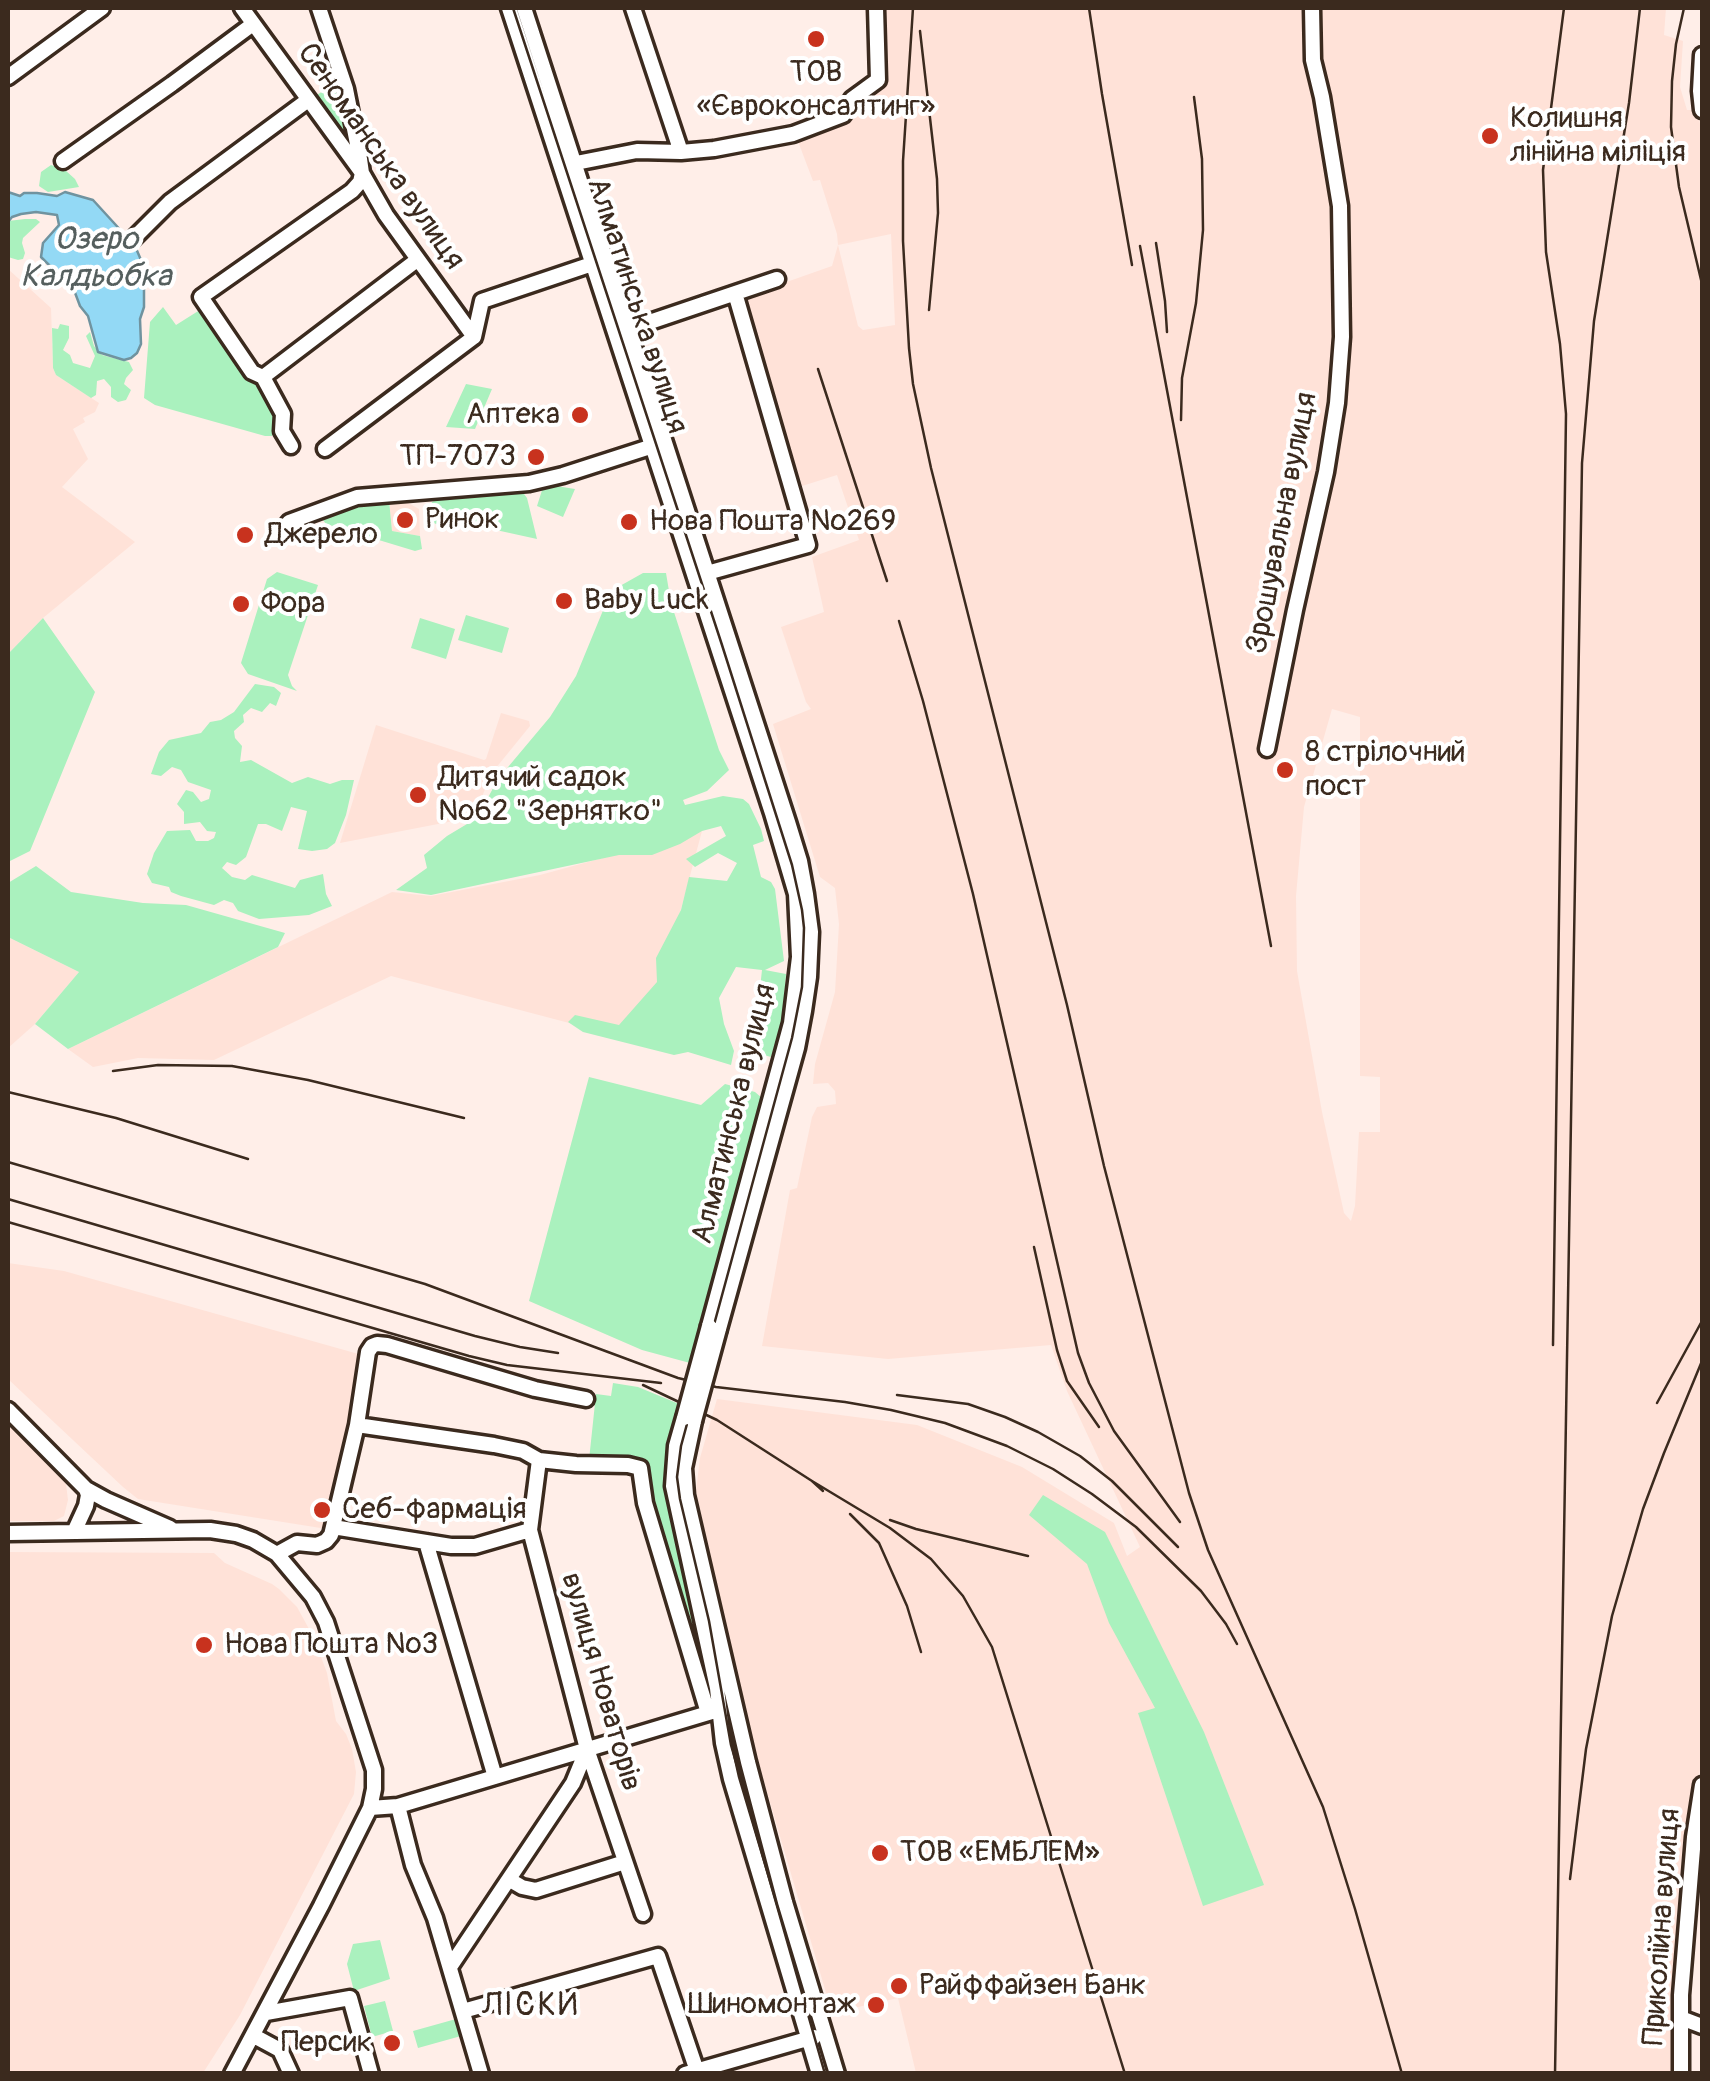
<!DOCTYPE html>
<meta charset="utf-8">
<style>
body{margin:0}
#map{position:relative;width:1710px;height:2081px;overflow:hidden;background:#ffeee8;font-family:Pangolin,sans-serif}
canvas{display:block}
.frame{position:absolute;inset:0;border:10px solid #3b2a1e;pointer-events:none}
</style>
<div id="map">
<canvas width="1710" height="2081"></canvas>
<div class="frame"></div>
</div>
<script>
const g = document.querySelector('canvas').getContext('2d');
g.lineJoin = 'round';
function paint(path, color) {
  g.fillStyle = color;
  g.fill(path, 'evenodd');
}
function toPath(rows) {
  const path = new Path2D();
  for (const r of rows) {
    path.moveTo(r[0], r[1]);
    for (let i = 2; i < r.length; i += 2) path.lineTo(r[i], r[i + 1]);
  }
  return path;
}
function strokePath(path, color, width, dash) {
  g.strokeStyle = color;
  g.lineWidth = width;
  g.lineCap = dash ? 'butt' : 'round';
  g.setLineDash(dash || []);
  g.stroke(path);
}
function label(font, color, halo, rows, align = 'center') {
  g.font = font + ' Pangolin,sans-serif';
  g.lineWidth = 8;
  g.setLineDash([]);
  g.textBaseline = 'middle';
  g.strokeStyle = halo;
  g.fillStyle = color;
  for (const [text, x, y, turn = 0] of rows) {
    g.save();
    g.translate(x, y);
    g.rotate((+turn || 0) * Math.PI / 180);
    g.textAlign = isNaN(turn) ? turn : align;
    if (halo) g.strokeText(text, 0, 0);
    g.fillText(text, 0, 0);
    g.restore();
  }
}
const built = toPath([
 [865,8,1666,8,1664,35,1683,41,1680,87,1687,110,1698,110,1702,138,1702,1769,1700,1770,1686,1850,1676,2073,916,2073,898,1998,832,2013,741,1704,696,1491,700,1458,717,1399,917,1425,1022,1467,1114,1523,1127,1556,1140,1547,1067,1391,1051,1345,888,1359,762,1346,790,1190,797,1188,812,1117,817,1107,836,1104,835,1091,828,1083,813,1084,815,1064,835,992,839,924,835,888,820,877,773,724,811,709,806,702,781,627,824,612,812,557,859,540,837,475,802,486,744,297,832,266,838,245,837,234,820,180,813,181,796,136,852,115,855,103,870,74],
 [891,234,895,325,863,330,858,326,838,245],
 [1332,709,1360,717,1360,1076,1380,1077,1380,1132,1359,1132,1355,1206,1351,1221,1344,1213,1322,1112,1297,971,1296,896,1304,807],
 [8,269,51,308,53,368,56,375,99,403,95,412,83,418,85,422,73,429,88,459,62,487,135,542,43,618,8,654],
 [389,500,403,500,419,509,420,536,392,531],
 [501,713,529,721,530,726,491,774,474,817,340,843,376,725,484,760,486,759],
 [702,831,645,1043,391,976,214,1060,138,1058,93,1067,68,1049,392,892,431,896,540,875],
 [8,937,79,972,35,1024,8,1048],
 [8,1263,64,1271,362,1355,327,1529,138,1499,123,1487,8,1379],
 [8,1425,66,1484,68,1500,64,1516,54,1521,8,1521],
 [8,1552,214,1553,225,1563,272,1584,279,1589,297,1607,314,1638,327,1673,336,1721,346,1734,352,1749,356,1772,354,1794,240,2015,203,2073,8,2073]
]);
const green = toPath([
 [339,81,352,137,342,141,312,98],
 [51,165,65,170,75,179,79,187,48,192,39,186,41,172],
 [25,219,36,219,40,222,23,238,22,243,25,253,23,259,18,260,8,257,8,221],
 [163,307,176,325,203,308,257,378,277,415,272,436,265,436,155,405,144,398,150,322],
 [60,324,69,326,69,338,63,350,70,355,73,363,90,368,95,356,86,336,90,332,94,346,102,355,129,362,133,370,126,378,124,384,131,390,126,400,118,402,111,397,111,387,104,379,97,381,96,395,91,398,56,375,53,368,52,328,58,329],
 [466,384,492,389,475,429,446,427],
 [544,484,575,489,563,517,537,506],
 [517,492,524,494,527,498,537,539,496,530,493,525,466,525,457,528,442,527,430,521,429,512,432,502,438,499],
 [389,500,392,531,420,536,422,549,415,551,326,524,323,520,327,515,355,505],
 [277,572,318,585,288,675,292,686,297,691,248,674,241,663,267,579],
 [643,573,666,573,671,603,719,750,729,770,707,791,683,800,685,805,723,796,743,799,749,804,761,829,764,841,753,845,761,877,771,882,775,889,784,961,765,970,786,974,782,1024,771,1057,753,1052,762,970,736,967,719,998,724,1024,734,1051,731,1065,688,1052,674,1055,583,1032,568,1022,575,1015,619,1025,657,982,656,958,681,910,689,877,727,881,737,863,718,853,695,867,686,859,726,836,721,826,702,831,680,844,652,855,619,855,431,895,396,890,427,868,424,855,447,836,477,818,498,779,550,717,576,676,611,591],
 [466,615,509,628,502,653,458,640],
 [43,618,95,692,30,851,8,862,8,654],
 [420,618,455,629,446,659,411,648],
 [255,684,274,687,281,693,276,706,270,703,262,712,251,708,243,715,244,722,234,731,235,738,242,746,240,762,251,760,292,783,308,777,330,784,342,780,354,780,346,815,335,843,327,849,312,851,298,849,307,811,291,807,282,831,266,824,258,824,246,857,236,865,227,862,222,868,232,877,245,880,252,875,295,888,300,880,323,874,326,894,332,906,309,915,259,919,238,911,233,903,224,900,214,905,181,896,171,892,169,887,152,883,147,874,154,853,167,831,190,830,196,841,208,841,214,838,216,832,207,831,200,822,184,824,184,812,177,804,186,790,193,792,201,802,209,799,211,790,188,782,181,770,172,767,161,776,151,774,159,752,169,740,201,733,210,722,221,720,234,712],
 [36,866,71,892,143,903,186,905,285,933,278,947,68,1049,35,1024,79,972,8,937,8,883],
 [589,1077,701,1105,725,1084,755,1092,762,1098,762,1109,690,1363,642,1350,529,1301],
 [613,1383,638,1387,684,1406,711,1688,709,1700,649,1496,646,1466,589,1460,596,1394,611,1396],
 [1043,1495,1105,1532,1204,1732,1264,1885,1203,1906,1138,1713,1155,1708,1109,1623,1087,1564,1029,1515],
 [380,1940,390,1979,354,1991,347,1964,353,1944],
 [385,2001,393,2031,372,2037,364,2006],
 [456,2019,461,2036,418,2048,413,2031]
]);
const water = toPath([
 [8,192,20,196,24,193,37,193,57,196,65,192,93,200,135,246,144,267,144,307,140,319,141,344,137,353,131,358,124,360,98,352,88,316,80,306,74,290,41,257,43,243,59,225,57,215,36,212,21,214,12,217,8,222,8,192]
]);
const minor = toPath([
 [242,8,362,173,386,215,474,337],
 [509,8,772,813,796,894,799,957,791,1023,709,1326],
 [524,8,788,822,800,861,806,894,811,932,809,977,804,1011,797,1048,719,1329],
 [633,8,681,152,714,149,793,134,843,115,852,99,878,80,876,8],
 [1702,55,1700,91,1702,110],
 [8,77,102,8],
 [63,161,172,84,253,24],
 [576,163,637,151,681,152],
 [133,239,170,202,308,100],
 [629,329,777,279],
 [263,377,252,372,201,297,352,191,360,182,362,173,360,159,346,89,319,8],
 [263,377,417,260],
 [263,377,283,414,282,431,291,446],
 [325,449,474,337,482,301,592,264],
 [289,522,357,497,529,483,563,475,653,446],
 [707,573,808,545,735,293],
 [1267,749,1295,610,1326,472,1337,403,1342,337,1340,206,1322,97,1313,60,1312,8],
 [8,1410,86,1489,106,1500,170,1528],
 [684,1418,676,1446,673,1486,717,1688,723,1743,731,1779,819,2074],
 [694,1421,684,1468,686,1495,748,1762,785,1902,837,2074],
 [357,1425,494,1445,523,1451,539,1460,576,1464,628,1465,640,1468,645,1503,708,1713],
 [539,1460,530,1530,587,1749,643,1914],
 [333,1527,451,1546,475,1546,530,1530],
 [74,1532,86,1506,88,1495,86,1489],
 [8,1533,210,1530,236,1534,253,1540,277,1554,313,1597,326,1622,374,1770,374,1789,370,1808,321,1906,232,2074],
 [426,1542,495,1777],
 [277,1554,297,1543,317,1545,326,1541,331,1535,357,1425,368,1352,372,1346,377,1344,387,1345,535,1389,586,1399],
 [398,1806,413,1865,435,1918,481,2074],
 [370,1808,398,1806,715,1711],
 [510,1880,522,1887,536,1890,625,1862],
 [450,1967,573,1783,587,1749],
 [463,2011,658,1956,698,2074],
 [266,2013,350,1998,371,2074],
 [1681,2018,1702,2026],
 [254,2036,280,2050,291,2074],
 [685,2074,814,2037],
 [1681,2074,1681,1995,1694,1837,1702,1785]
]);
const tram = toPath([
 [513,8,722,645,792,865,802,910,804,928,802,987,792,1038,681,1446,677,1477,680,1499,709,1621,731,1745,825,2074]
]);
const rail = toPath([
 [913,8,903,161,903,241,909,348,913,384,931,468,1067,1005,1104,1166,1189,1493,1208,1550,1323,1807,1355,1909,1402,2074],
 [1089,8,1102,94,1132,265],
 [1684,8,1676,44,1672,81,1671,127,1679,187,1702,284],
 [920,31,937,179,938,213,929,310],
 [1156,243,1165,301,1167,332],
 [1140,246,1271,946],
 [818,369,887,581],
 [1181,420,1182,378,1196,303,1203,230,1202,159,1194,97],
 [899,621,923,701,973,894,1078,1353,1089,1383,1114,1431,1180,1522],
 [113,1071,158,1065,232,1066,308,1080,464,1118],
 [8,1092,116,1118,248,1159],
 [8,1162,425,1284,678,1378,716,1387,845,1402,891,1410,945,1423,1007,1446,1053,1469,1092,1494,1136,1527,1201,1591,1226,1624,1237,1644],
 [8,1199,475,1336,520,1347,558,1353],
 [8,1222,469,1356,507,1365,661,1383],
 [1034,1247,1057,1350,1067,1381,1099,1427],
 [1553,1345,1566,414,1560,344,1546,252,1543,170,1564,8],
 [643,1385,717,1420,812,1481,823,1491],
 [897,1395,968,1404,1005,1417,1038,1432,1080,1456,1112,1481,1178,1547],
 [1657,1403,1702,1321],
 [812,1481,890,1528,931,1559,963,1596,992,1647,1125,2074],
 [850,1514,879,1543,907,1606,921,1652],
 [890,1520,916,1529,1028,1556],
 [1570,1879,1586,1749,1612,1616,1643,1509,1664,1453,1702,1361],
 [1555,2074,1582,463,1594,321,1629,103,1640,8]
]);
const minorBridge = toPath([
 [684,1418,709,1326],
 [694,1421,719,1329]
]);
const markers = [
 [816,39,10,"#c8321e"],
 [1490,136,10,"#c8321e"],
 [580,415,10,"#c8321e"],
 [536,457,10,"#c8321e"],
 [405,520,10,"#c8321e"],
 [629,522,10,"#c8321e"],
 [245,535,10,"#c8321e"],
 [564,601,10,"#c8321e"],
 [241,604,10,"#c8321e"],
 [1285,770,10,"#c8321e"],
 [418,795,10,"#c8321e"],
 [322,1510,10,"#c8321e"],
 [204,1645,10,"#c8321e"],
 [880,1853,10,"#c8321e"],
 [899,1986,10,"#c8321e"],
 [876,2005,10,"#c8321e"],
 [392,2043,10,"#c8321e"]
];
const poiNames = [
 ["ТОВ",816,73,"center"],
 ["«Євроконсалтинг»",816,107,"center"],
 ["Колишня",1510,119],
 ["лінійна міліція",1510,153],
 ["Аптека",560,415,"right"],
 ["ТП-7073",516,457,"right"],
 ["Ринок",425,520],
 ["Нова Пошта №269",649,522],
 ["Джерело",265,535],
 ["Baby Luck",584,601],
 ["Фора",261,604],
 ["8 стрілочний",1305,753],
 ["пост",1305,787],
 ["Дитячий садок",438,778],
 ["№62 \"Зернятко\"",438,812],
 ["Себ-фармація",342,1510],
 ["Нова Пошта №3",224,1645],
 ["ТОВ «ЕМБЛЕМ»",900,1853],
 ["Райффайзен Банк",919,1986],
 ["Шиномонтаж",856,2005,"right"],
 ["Персик",372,2043,"right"]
];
const streetNames = [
 ["Сеноманська вулиця",380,157,55],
 ["Алматинська вулиця",636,306,72],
 ["Зрошувальна вулиця",1283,523,-79],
 ["Алматинська вулиця",735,1114,-76],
 ["вулиця Новаторів",600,1682,74],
 ["Приколійна вулиця",1663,1927,-86]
];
const waterNames = [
 ["Озеро",96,241],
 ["Калдьобка",96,278]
];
const neighbourhoodNames = [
 ["ЛІСКИ",531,2007]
];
paint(built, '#ffe2d8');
paint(green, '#aaf1be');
paint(water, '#93d9f5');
strokePath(water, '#70939f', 2.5);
strokePath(minor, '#3b2a1e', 21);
strokePath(minor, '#fff', 14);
strokePath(tram, '#3b2a1e', 2.5);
strokePath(rail, '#3b2a1e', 2.5);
strokePath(minorBridge, '#3b2a1e', 21, []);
strokePath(minorBridge, '#fff', 14);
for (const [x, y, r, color] of markers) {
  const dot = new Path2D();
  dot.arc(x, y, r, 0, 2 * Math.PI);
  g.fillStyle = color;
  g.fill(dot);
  strokePath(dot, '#fff', 4);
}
label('30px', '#3b2a1e', '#fff', poiNames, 'left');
label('30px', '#3b2a1e', '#fff', streetNames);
label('italic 32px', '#555f5e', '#fff', waterNames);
g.letterSpacing = '2.5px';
label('32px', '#3b2a1e', '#fff', neighbourhoodNames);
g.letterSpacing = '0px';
</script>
